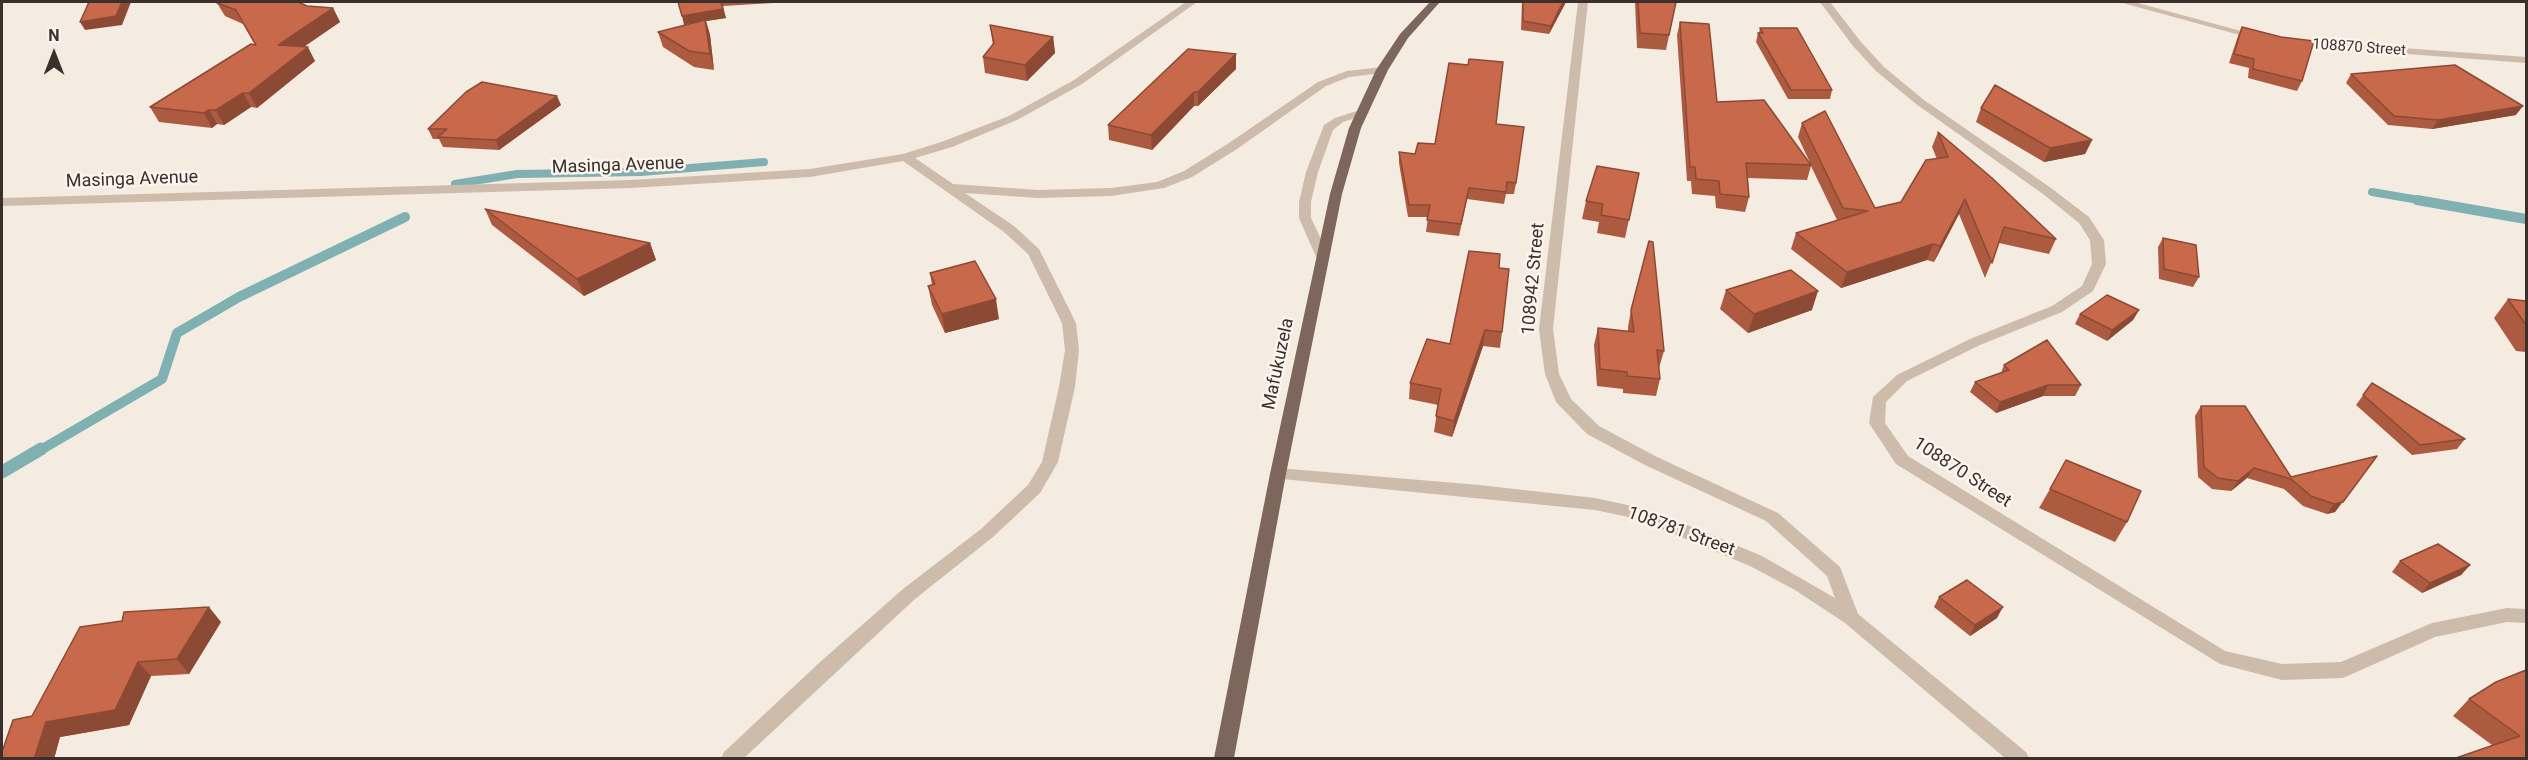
<!DOCTYPE html>
<style>
body{margin:0}
#map{position:relative;width:2528px;height:760px;overflow:hidden;background:#f4ebe1;font-family:Roboto,sans-serif}
canvas{display:block}
.frame{position:absolute;inset:0;border:3px solid #3b302b;pointer-events:none}
.north{position:absolute;left:24px;top:24px;width:60px;height:60px;-webkit-text-stroke:4px #fbf5ee;paint-order:stroke;rotate:0deg;font-size:16px;font-weight:700;line-height:24px;text-align:center;color:#3b302b}
.north::after{content:'';display:block;margin:auto;width:21px;height:27px;background:#3b302b;clip-path:polygon(50% 0,100% 100%,50% 72%,0 100%)}
</style>
<div id="map">
<canvas width="2528" height="760"></canvas>
<div class="frame"></div>
<div class="north">N</div>
</div>
<script>
const g = document.querySelector('canvas').getContext('2d');
g.lineJoin = 'round';
function toPath(rows) {
  const path = new Path2D();
  for (const r of rows) {
    path.moveTo(r[0], r[1]);
    for (let i = 2; i < r.length; i += 2) path.lineTo(r[i], r[i + 1]);
  }
  return path;
}
function strokePath(path, color, width, dash) {
  g.strokeStyle = color;
  g.lineWidth = width;
  g.lineCap = dash ? 'butt' : 'round';
  g.setLineDash(dash || []);
  g.stroke(path);
}
function paint(path, color) {
  g.fillStyle = color;
  g.fill(path, 'evenodd');
}
function label(font, color, halo, rows, align = 'center') {
  g.font = font + ' Roboto,sans-serif';
  g.lineWidth = 5;
  g.setLineDash([]);
  g.textBaseline = 'middle';
  g.strokeStyle = halo;
  g.fillStyle = color;
  for (const [text, x, y, turn = 0] of rows) {
    g.save();
    g.translate(x, y);
    g.rotate((+turn || 0) * Math.PI / 180);
    g.textAlign = isNaN(turn) ? turn : align;
    if (halo) g.strokeText(text, 0, 0);
    g.fillText(text, 0, 0);
    g.restore();
  }
}
const streamFar2 = toPath([
 [455,184,517,174,641,172,764,162],
 [2372,192,2425,201]
]);
const streamFar1 = toPath([
 [2417,200,2526,219],
 [39,451,162,379,177,333,239,297,405,217]
]);
const stream = toPath([
 [2,472,41,449]
]);
const minor = toPath([
 [1186,2,1197,2,1082,84,1017,120,952,147,915,158,953,184,1038,190,1111,188,1157,182,1184,171,1229,143,1318,82,1347,71,1382,67,1388,70,1382,73,1349,77,1326,86,1237,149,1192,177,1164,188,1111,196,1038,198,965,193,1014,226,1039,249,1076,323,1079,350,1075,387,1058,462,1040,493,993,537,915,599,744,758,721,758,724,752,819,663,903,589,981,529,1028,485,1042,462,1059,387,1065,350,1062,323,1028,254,1004,232,903,161,810,177,631,188,2,206,2,198,631,180,810,169,903,154,944,141,1009,116,1074,80,1186,2],
 [1578,2,1588,2,1553,329,1559,374,1571,399,1599,426,1657,457,1778,513,1840,567,1858,614,2026,752,2029,758,2005,758,1845,623,1795,590,1750,566,1638,519,1595,510,1272,478,1270,474,1272,470,1278,468,1479,485,1595,498,1641,508,1685,524,1762,556,1835,598,1827,576,1766,521,1645,465,1587,434,1556,402,1545,374,1539,329,1578,2],
 [1820,2,1830,2,1861,42,1884,67,1924,100,2051,188,2089,217,2104,240,2106,264,2093,291,2062,312,1980,345,1907,381,1886,402,1885,423,1908,456,2225,651,2282,664,2341,662,2432,623,2507,608,2526,609,2526,623,2507,622,2435,637,2343,678,2282,680,2220,664,1896,464,1869,423,1873,397,1897,375,1970,339,2052,306,2082,286,2092,264,2090,240,2079,223,2043,194,1916,104,1876,71,1853,46,1820,2],
 [2119,2,2134,2,2263,37,2258,40,2119,2],
 [2293,40,2526,57,2526,63,2289,45,2288,43,2293,40],
 [1363,109,1369,112,1367,114,1343,122,1333,130,1318,172,1311,202,1311,218,1329,256,1322,260,1317,259,1299,218,1299,202,1306,172,1324,125,1335,118,1363,109]
]);
const major = toPath([
 [1430,2,1440,2,1408,38,1388,70,1361,128,1342,194,1286,474,1234,758,1214,758,1270,474,1330,194,1349,128,1376,70,1400,34,1430,2]
]);
const wall = toPath([
 [678,2,773,2,773,3,723,6,726,18,706,21,710,35,714,70,694,67,663,47,658,32,687,25],
 [1522,2,1566,2,1549,34,1521,30],
 [1635,2,1676,2,1666,50,1637,48],
 [217,3,333,8,340,22,304,46,315,61,257,108,251,107,224,125,217,124,212,128,159,122,150,107,255,45,243,24,225,16],
 [1680,22,1717,102,1811,165,1798,137,1802,123,1875,208,1901,202,1937,159,1932,147,1938,132,2056,239,2049,254,1999,243,1985,278,1959,214,1934,262,1927,260,1841,288,1791,249,1796,233,1837,220,1811,166,1807,180,1748,178,1749,197,1745,212,1716,208,1715,196,1692,194,1691,181,1687,181,1677,35],
 [990,25,1053,37,1055,53,1027,81,985,73,983,57,993,45],
 [2242,27,2302,81,2297,91,2248,78,2249,68,2229,63,2238,36],
 [1760,28,1832,90,1830,99,1788,99,1756,42,1758,33,1759,33],
 [1236,54,1236,69,1198,106,1194,106,1152,150,1109,140,1108,125],
 [2351,74,2516,115,2432,129,2388,125,2346,83],
 [561,105,499,150,443,147,439,139,433,139,428,129],
 [1981,108,2092,140,2085,154,2044,162,1976,122],
 [1496,124,1516,183,1514,194,1506,194,1504,204,1467,199,1459,236,1426,232,1428,217,1408,217,1399,163,1399,152,1415,154],
 [1639,173,1625,238,1597,233,1599,222,1582,219,1586,201],
 [485,209,650,243,656,260,584,296,492,225],
 [2163,238,2199,277,2193,287,2159,279,2158,247],
 [1499,268,1502,332,1500,348,1483,346,1452,437,1434,432,1438,405,1409,399,1410,383,1450,344],
 [930,273,999,319,945,333,932,305,928,286,932,285],
 [1726,290,1812,310,1748,333,1720,309],
 [2508,299,2526,301,2526,352,2516,351,2494,318],
 [1631,310,1664,351,1659,368,1660,379,1656,396,1623,393,1623,389,1597,386,1594,345,1598,328,1628,331,1628,327],
 [2139,310,2133,320,2107,341,2075,324,2080,314],
 [2004,365,2081,385,2075,396,2043,396,1996,413,1970,392,1975,382,2001,373],
 [2372,383,2465,439,2457,449,2412,455,2356,405],
 [2201,406,2291,477,2377,456,2335,512,2327,514,2303,506,2284,489,2247,478,2231,491,2212,489,2198,477,2195,416],
 [2050,489,2127,522,2115,542,2039,508],
 [2400,561,2470,565,2461,575,2422,593,2392,572],
 [1939,597,1997,618,1970,636,1934,607],
 [221,622,189,674,151,676,129,725,60,737,54,759,2,759,32,716,80,627],
 [2526,670,2526,759,2492,745,2453,716,2469,699]
]);
const shadedWall = toPath([
 [122,2,131,2,122,25,85,30,80,22],
 [1563,2,1566,2,1549,34,1551,26],
 [333,8,340,22,285,60,278,45],
 [723,9,726,18,706,21,710,35,714,70,710,54,684,25,682,16],
 [1053,37,1055,53,1027,81,1025,65],
 [308,47,315,61,257,108,249,93],
 [1236,54,1236,69,1198,106,1198,92],
 [1194,92,1194,106,1152,150,1151,135],
 [243,93,251,107,224,125,216,110],
 [557,96,561,105,499,150,496,140],
 [2523,106,2516,115,2432,129,2438,120],
 [209,110,217,124,212,128,204,113],
 [2092,140,2085,154,2044,162,2050,148],
 [1965,199,1959,214,1934,262,1940,246],
 [650,243,656,260,584,296,577,279],
 [1933,244,1927,260,1841,288,1847,272],
 [1818,291,1812,310,1748,333,1754,314],
 [996,299,999,319,945,333,942,314],
 [2139,310,2133,320,2107,341,2112,330],
 [1485,330,1483,346,1452,437,1454,421],
 [2048,385,2043,396,1996,413,2000,402],
 [2377,456,2335,512,2327,514,2334,504],
 [2254,468,2247,478,2231,491,2238,481],
 [2470,565,2461,575,2422,593,2430,583],
 [209,607,221,622,189,674,177,659],
 [2003,607,1997,618,1970,636,1975,625],
 [138,662,151,676,129,725,60,737,54,759,34,759,46,722]
]);
const building = toPath([
 [89,2,122,2,116,16,80,22,89,2],
 [219,2,298,2,307,6,333,8,278,45,308,47,249,93,243,93,216,110,209,110,204,113,150,107,251,44,256,45,236,10,217,3,219,2],
 [678,2,721,2,723,9,682,16,678,2],
 [1523,2,1563,2,1551,26,1523,21,1523,2],
 [1638,2,1676,2,1669,35,1640,33,1638,2],
 [705,20,710,54,689,51,658,32,705,20],
 [1680,22,1709,24,1717,102,1764,100,1811,165,1746,163,1749,197,1720,194,1719,181,1696,179,1695,167,1690,167,1680,22],
 [990,25,1053,37,1025,65,983,57,994,43,990,25],
 [2242,27,2281,37,2314,41,2302,81,2253,69,2254,59,2234,54,2242,27],
 [1760,28,1797,28,1832,90,1791,90,1758,33,1763,33,1760,28],
 [1188,49,1236,54,1198,92,1194,92,1151,135,1108,125,1188,49],
 [1469,59,1503,62,1496,124,1524,127,1516,183,1507,182,1506,192,1469,188,1461,224,1427,220,1430,205,1409,205,1399,152,1415,154,1418,143,1435,144,1449,63,1468,65,1469,59],
 [2455,65,2523,106,2438,120,2394,116,2351,74,2455,65],
 [482,82,557,96,496,140,438,137,447,129,428,129,466,92,482,82],
 [1995,85,2092,140,2050,148,1981,108,1995,85],
 [1825,111,1875,208,1901,202,1926,160,1948,157,1938,132,1992,178,2056,239,2004,227,1992,263,1965,199,1940,246,1933,244,1847,272,1796,233,1868,211,1843,208,1802,123,1825,111],
 [1597,166,1639,173,1629,220,1601,215,1603,204,1586,201,1597,166],
 [485,209,586,230,650,243,577,279,485,209],
 [2163,238,2196,245,2199,277,2164,269,2163,238],
 [1649,241,1653,242,1664,351,1657,350,1660,379,1627,376,1627,372,1600,369,1598,328,1634,332,1631,310,1649,241],
 [1469,251,1500,254,1499,268,1509,269,1502,332,1485,330,1454,421,1436,416,1441,389,1410,383,1427,339,1450,344,1469,251],
 [975,261,996,299,942,314,928,286,935,284,930,273,975,261],
 [1791,270,1818,291,1754,314,1726,290,1791,270],
 [2107,295,2139,310,2112,330,2080,314,2107,295],
 [2508,299,2526,301,2526,325,2508,299],
 [2047,340,2081,385,2048,385,2000,402,1975,382,2009,370,2004,365,2047,340],
 [2372,383,2465,439,2420,445,2363,395,2372,383],
 [2201,406,2245,406,2291,477,2377,456,2343,502,2334,504,2311,496,2291,479,2254,468,2238,481,2218,478,2204,467,2201,406],
 [2066,460,2141,491,2127,522,2050,489,2066,460],
 [2438,544,2470,565,2430,583,2400,561,2438,544],
 [1967,580,2003,607,1975,625,1939,597,1967,580],
 [209,607,177,659,138,662,115,710,46,722,34,759,2,759,2,752,13,720,32,716,80,627,122,621,124,612,209,607],
 [2526,670,2526,759,2453,759,2520,736,2469,699,2496,682,2526,670]
]);
const farStreetnames = [
 ["108870 Street",2359,48,4]
];
const streetNames = [
 ["Masinga Avenue",618,166,-2],
 ["Masinga Avenue",132,180,-2],
 ["108942 Street",1534,279,-85],
 ["Mafukuzela",1279,364,-78],
 ["108870 Street",1962,473,33],
 ["108781 Street",1681,532,20]
];
strokePath(streamFar2, '#7fb0b2', 8);
strokePath(streamFar1, '#7fb0b2', 10);
strokePath(stream, '#7fb0b2', 13);
paint(minor, '#cdbbac');
paint(major, '#7d675c');
paint(wall, '#ac5a40');
paint(shadedWall, '#8c4a34');
paint(building, '#c8694b');
strokePath(building, '#8c4a34', 1.5);
label('15px', '#3b302b', '#fbf5ee', farStreetnames);
label('18px', '#3b302b', '#fbf5ee', streetNames);
</script>
